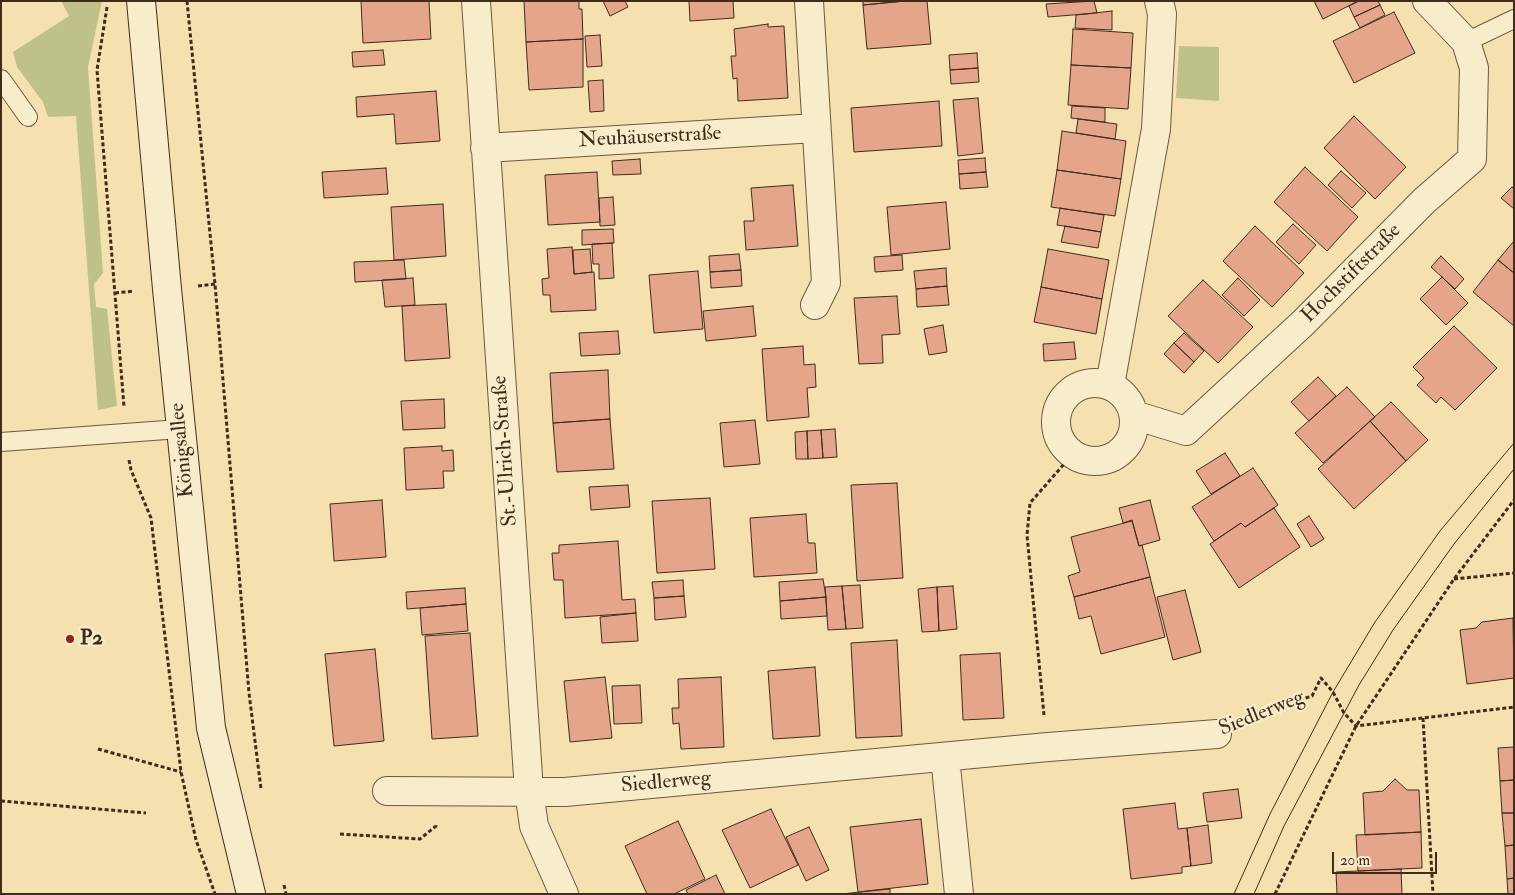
<!DOCTYPE html>
<meta charset="utf-8">
<style>
body{margin:0}
#map{position:relative;width:1515px;height:895px;overflow:hidden;background:#f4e1af;font-family:"IM FELL Double Pica",serif}
canvas{display:block}
.frame{position:absolute;inset:0;border:2px solid #402c1d;pointer-events:none}
.scale{position:absolute;left:1332px;top:852px;width:105px;height:22px;box-sizing:border-box;border:2px solid #402c1d;border-top:0;padding-left:6px;font-size:15px;line-height:18px;white-space:nowrap;color:#402c1d;-webkit-text-stroke:4px #f8eccb;paint-order:stroke}
</style>
<div id="map">
<canvas width="1515" height="895"></canvas>
<div class="frame"></div>
<div class="scale">20 m</div>
</div>
<script>
const g = document.querySelector('canvas').getContext('2d');
g.lineJoin = 'round';
function paint(path, color) {
  g.fillStyle = color;
  g.fill(path, 'evenodd');
}
function toPath(rows) {
  const path = new Path2D();
  for (const r of rows) {
    if (r.length === 3) {
      path.moveTo(r[0] + r[2], r[1]);
      path.arc(r[0], r[1], r[2], 0, 2 * Math.PI);
      continue;
    }
    path.moveTo(r[0], r[1]);
    for (let i = 2; i < r.length; i += 2) path.lineTo(r[i], r[i + 1]);
  }
  return path;
}
function strokePath(path, color, width, dash) {
  g.strokeStyle = color;
  g.lineWidth = width;
  g.lineCap = dash ? 'butt' : 'round';
  g.setLineDash(dash || []);
  g.stroke(path);
}
function label(font, color, halo, rows, align = 'center') {
  g.font = font + ' "IM FELL Double Pica",serif';
  g.lineWidth = 4.5;
  g.setLineDash([]);
  g.textBaseline = 'middle';
  g.strokeStyle = halo;
  g.fillStyle = color;
  for (const [text, x, y, turn = 0] of rows) {
    g.save();
    g.translate(x, y);
    g.rotate((+turn || 0) * Math.PI / 180);
    g.textAlign = isNaN(turn) ? turn : align;
    if (halo) g.strokeText(text, 0, 0);
    g.fillText(text, 0, 0);
    g.restore();
  }
}
const green = toPath([
 [61,1,102,1,88,67,103,273,94,284,96,307,107,309,117,406,98,410,76,116,48,117,43,102,17,67,13,52,69,16],
 [1179,46,1219,47,1219,101,1176,98]
]);
const building = toPath([
 [361,1,429,1,431,39,363,43,361,1],
 [524,1,579,1,579,9,582,9,583,39,526,42,524,1],
 [603,1,625,1,628,7,610,16,603,1],
 [689,1,733,1,734,18,690,21,689,1],
 [863,1,905,1,863,5,863,1],
 [905,1,927,1,931,44,867,49,863,5,905,1],
 [1094,1,1097,13,1048,17,1046,4,1094,1],
 [1314,1,1358,1,1323,19,1314,1],
 [1359,1,1378,1,1380,5,1354,17,1349,6,1359,1],
 [1380,5,1385,15,1360,28,1354,17,1380,5],
 [1112,11,1112,30,1075,28,1076,15,1112,11],
 [1394,12,1415,53,1354,83,1333,41,1394,12],
 [768,24,768,27,784,26,788,98,738,101,737,78,733,79,731,56,736,56,734,29,768,24],
 [1073,29,1133,33,1131,68,1071,65,1073,29],
 [600,35,602,66,587,67,585,36,600,35],
 [583,39,583,87,529,90,526,42,583,39],
 [383,50,385,65,353,67,352,52,383,50],
 [977,53,978,68,950,70,949,55,977,53],
 [1071,65,1131,68,1128,109,1068,105,1071,65],
 [978,68,979,82,951,84,950,70,978,68],
 [603,80,604,111,590,112,588,81,603,80],
 [436,91,440,141,396,144,394,114,357,117,356,97,436,91],
 [978,98,983,153,958,156,953,100,978,98],
 [939,101,942,146,854,152,851,108,939,101],
 [1072,106,1105,108,1105,122,1071,118,1072,106],
 [1354,116,1406,167,1375,199,1324,148,1354,116],
 [1078,119,1117,124,1115,139,1076,133,1078,119],
 [1062,131,1126,141,1121,179,1057,170,1062,131],
 [985,158,986,172,959,174,958,160,985,158],
 [640,159,641,174,613,175,612,161,640,159],
 [1305,167,1358,217,1327,251,1274,202,1305,167],
 [386,168,388,194,324,198,322,172,386,168],
 [1057,170,1121,179,1115,216,1051,207,1057,170],
 [1341,171,1366,193,1352,208,1328,185,1341,171],
 [597,172,600,222,548,225,545,175,597,172],
 [986,172,988,187,960,189,959,174,986,172],
 [793,185,798,246,746,250,744,221,754,221,751,188,793,185],
 [1512,187,1514,189,1514,209,1501,198,1512,187],
 [613,197,615,225,600,226,599,198,613,197],
 [946,202,950,249,891,255,887,207,946,202],
 [443,204,446,256,394,260,391,207,443,204],
 [1060,208,1104,215,1101,232,1057,225,1060,208],
 [1293,224,1316,245,1299,264,1276,242,1293,224],
 [1065,226,1101,232,1098,248,1061,242,1065,226],
 [1255,226,1304,273,1272,307,1223,261,1255,226],
 [613,229,614,243,582,245,582,230,613,229],
 [1514,241,1514,273,1498,260,1514,241],
 [612,243,614,278,599,279,599,264,593,264,592,244,612,243],
 [572,247,574,274,594,272,596,310,551,312,550,295,543,295,542,279,549,278,547,249,572,247],
 [590,249,592,272,574,274,573,250,590,249],
 [1048,249,1109,260,1102,299,1041,287,1048,249],
 [739,254,741,270,710,272,709,256,739,254],
 [902,255,903,270,875,272,874,257,902,255],
 [1441,256,1464,279,1455,289,1431,267,1441,256],
 [404,260,406,279,355,282,354,262,404,260],
 [1498,260,1514,273,1514,326,1473,292,1498,260],
 [946,268,947,286,916,289,914,271,946,268],
 [741,270,742,286,711,288,710,272,741,270],
 [698,271,703,329,654,333,649,275,698,271],
 [1442,277,1468,303,1446,325,1420,299,1442,277],
 [413,278,415,305,385,307,382,280,413,278],
 [1238,278,1260,300,1244,316,1222,295,1238,278],
 [1203,280,1253,327,1218,363,1168,316,1203,280],
 [947,286,949,305,917,307,916,289,947,286],
 [1041,287,1102,299,1096,334,1034,322,1041,287],
 [897,296,900,334,882,335,883,363,859,364,854,298,897,296],
 [446,304,450,358,405,361,402,306,446,304],
 [753,306,756,336,706,341,703,311,753,306],
 [943,325,947,352,929,355,924,329,943,325],
 [1454,326,1497,368,1455,410,1441,397,1436,403,1417,385,1424,378,1413,367,1454,326],
 [618,331,620,354,581,356,579,333,618,331],
 [1184,333,1204,351,1194,362,1174,343,1184,333],
 [1074,342,1076,359,1044,361,1043,344,1074,342],
 [1174,343,1194,362,1184,373,1164,354,1174,343],
 [803,346,804,365,815,364,816,387,807,388,809,417,767,421,762,349,803,346],
 [608,370,610,419,553,423,550,373,608,370],
 [1318,377,1336,396,1309,421,1291,402,1318,377],
 [1347,387,1375,417,1323,463,1295,433,1347,387],
 [444,399,445,428,403,430,401,401,444,399],
 [1391,402,1428,440,1406,461,1370,421,1391,402],
 [610,419,614,469,557,472,553,423,610,419],
 [755,420,760,464,724,467,720,423,755,420],
 [1370,421,1406,461,1354,509,1318,469,1370,421],
 [835,429,837,457,823,458,821,430,835,429],
 [821,430,823,458,808,459,807,431,821,430],
 [807,431,808,459,796,459,795,432,807,431],
 [442,446,442,451,453,450,454,471,443,471,444,488,406,490,404,448,442,446],
 [1225,453,1240,476,1211,494,1196,471,1225,453],
 [1253,468,1278,505,1245,527,1241,523,1214,541,1192,507,1253,468],
 [897,483,903,578,857,581,851,485,897,483],
 [628,485,630,507,591,510,589,487,628,485],
 [710,498,715,569,657,573,652,501,710,498],
 [382,500,386,557,334,561,330,504,382,500],
 [1150,500,1160,540,1139,546,1132,520,1123,523,1119,508,1150,500],
 [1274,508,1300,547,1239,588,1210,544,1241,523,1245,527,1274,508],
 [806,514,808,543,815,543,817,573,754,577,750,518,806,514],
 [1309,516,1324,539,1311,547,1297,524,1309,516],
 [1132,521,1139,546,1142,545,1150,577,1074,597,1068,576,1080,572,1071,537,1132,521],
 [618,541,622,600,635,599,636,613,565,618,563,580,554,580,552,553,559,553,559,545,618,541],
 [1150,577,1165,637,1101,654,1091,616,1079,619,1074,597,1150,577],
 [823,579,826,597,780,601,779,582,823,579],
 [683,580,684,596,654,598,652,582,683,580],
 [860,585,863,628,846,629,842,586,860,585],
 [842,586,846,629,828,630,825,587,842,586],
 [953,586,957,629,939,631,937,587,953,586],
 [937,587,939,631,922,632,918,589,937,587],
 [465,588,466,604,407,609,406,592,465,588],
 [1185,590,1201,652,1173,660,1157,597,1185,590],
 [684,596,686,617,655,620,654,598,684,596],
 [826,597,827,616,781,619,780,601,826,597],
 [466,604,468,631,422,635,420,608,466,604],
 [636,613,638,641,602,643,600,617,636,613],
 [1513,618,1514,678,1467,684,1460,630,1476,628,1482,622,1513,618],
 [470,633,478,736,432,739,425,636,470,633],
 [897,640,902,736,856,738,851,643,897,640],
 [375,649,384,741,334,746,325,654,375,649],
 [1000,653,1004,718,963,720,960,655,1000,653],
 [815,667,820,736,773,739,768,671,815,667],
 [605,677,612,738,570,742,564,681,605,677],
 [721,677,724,747,681,749,679,723,673,724,672,708,679,708,678,679,721,677],
 [640,685,642,723,614,724,612,686,640,685],
 [1514,747,1514,780,1500,781,1498,748,1514,747],
 [1395,779,1407,790,1419,790,1421,832,1365,835,1363,793,1383,791,1395,779],
 [1514,780,1514,813,1502,813,1500,781,1514,780],
 [1238,789,1242,818,1207,822,1203,793,1238,789],
 [1175,803,1178,829,1187,828,1191,866,1182,867,1182,873,1131,879,1123,809,1175,803],
 [771,809,798,865,750,888,722,830,771,809],
 [1502,813,1514,813,1514,845,1505,846,1502,813],
 [921,819,928,884,858,892,850,827,921,819],
 [678,821,705,879,674,894,647,894,625,846,678,821],
 [1208,825,1212,863,1191,866,1187,828,1208,825],
 [809,827,829,870,806,881,786,837,809,827],
 [1421,832,1422,868,1358,871,1356,835,1421,832],
 [1514,845,1514,878,1507,879,1505,846,1514,845],
 [1401,869,1402,894,1337,894,1336,872,1401,869],
 [716,875,725,894,688,894,686,890,716,875],
 [1514,878,1514,894,1508,894,1507,879,1514,878],
 [890,889,890,894,841,894,890,889]
]);
const path = toPath([
 [187,1,215,284,249,693,261,789],
 [107,7,97,70,124,407],
 [198,286,215,284],
 [115,293,134,291],
 [129,460,131,470,151,518,181,772,196,840,215,894],
 [1454,579,1514,573],
 [1044,715,1027,535,1030,503,1072,455],
 [1423,718,1433,894],
 [1245,721,1267,710,1312,696,1321,678,1333,692,1344,713,1356,726,1514,707],
 [98,749,181,772],
 [1,801,146,813],
 [340,834,420,839,436,826,436,823],
 [284,885,286,894],
 [1275,894,1356,726,1454,579,1514,500]
]);
const lane = toPath([
 [1466,42,1514,19],
 [1,79,28,117],
 [1,442,180,429]
]);
const street = toPath([
 [476,1,529,791,534,826,564,894],
 [809,1,826,283,815,305],
 [485,148,816,128],
 [1095,422,39],
 [1110,385,1156,129,1162,14,1159,1],
 [1134,415,1186,431,1303,323,1424,201,1472,159,1474,68,1466,42,1427,1],
 [945,757,959,894],
 [387,791,565,792,1048,747,1217,734]
]);
const secondary = toPath([
 [141,1,167,289,211,728,251,894]
]);
const tram = toPath([
 [1234,894,1270,814,1333,692,1375,622,1440,531,1514,443],
 [1254,894,1284,826,1359,685,1393,630,1454,544,1514,469]
]);
const markers = [
 [70,639,5,"#8f2418"]
];
const streetNames = [
 ["Neuhäuserstraße",650,138,-3],
 ["Hochstiftstraße",1352,274,-45],
 ["Königsallee",183,450,-96],
 ["St.-Ulrich-Straße",506,451,-94],
 ["Siedlerweg",1262,714,-22],
 ["Siedlerweg",666,783,-5]
];
const poiNames = [
 ["P2",80,639]
];
paint(green, '#bec289');
paint(building, '#e5a58b');
strokePath(building, '#402c1d', 1);
strokePath(lane, '#6d5942', 20);
strokePath(street, '#6d5942', 30);
strokePath(secondary, '#402c1d', 30);
strokePath(path, '#402c1d', 3, [4, 2.5]);
strokePath(lane, '#f8eccb', 18);
strokePath(street, '#f8eccb', 28);
strokePath(secondary, '#f8eccb', 28);
strokePath(tram, '#402c1d', 1);
for (const [x, y, r, color] of markers) {
  const dot = new Path2D();
  dot.arc(x, y, r, 0, 2 * Math.PI);
  g.fillStyle = color;
  g.fill(dot);
  strokePath(dot, '#f8eccb', 2);
}
label('21px', '#402c1d', '#f8eccb', streetNames);
label('bold 21px', '#402c1d', '#f8eccb', poiNames, 'left');
</script>
